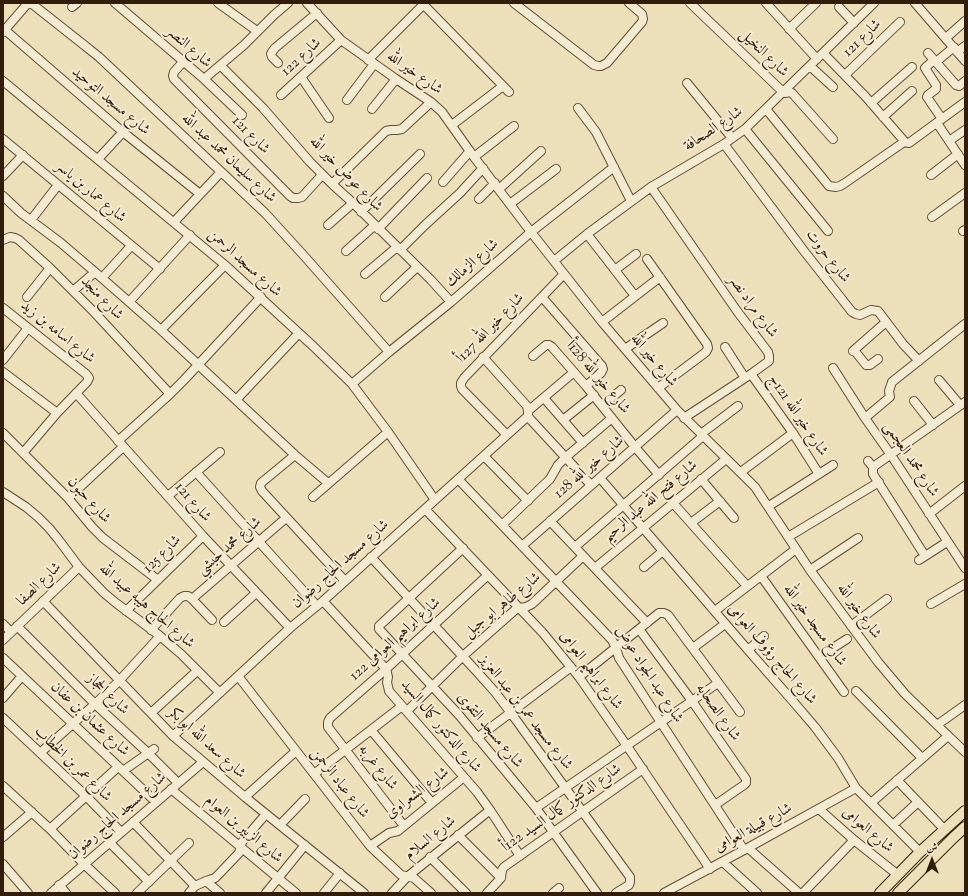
<!DOCTYPE html>
<meta charset="utf-8">
<style>
body{margin:0}
#map{position:relative;width:968px;height:896px;overflow:hidden;background:#ecdfb9;font-family:"Sorts Mill Goudy",Amiri,serif}
canvas{display:block}
.frame{position:absolute;inset:0;border:4px solid #321c0c;pointer-events:none}
.north{position:absolute;left:912px;top:840px;width:40px;height:40px;-webkit-text-stroke:3px #f3ead2;paint-order:stroke;rotate:0deg;font-size:11px;font-weight:700;line-height:16px;text-align:center;color:#321c0c}
.north::after{content:'';display:block;margin:auto;width:14px;height:18px;background:#321c0c;clip-path:polygon(50% 0,100% 100%,50% 72%,0 100%)}
</style>
<div id="map">
<canvas width="968" height="896"></canvas>
<div class="frame"></div>
<div class="north">ش</div>
</div>
<script>
const g = document.querySelector('canvas').getContext('2d');
g.lineJoin = 'round';
function toPath(rows) {
  const path = new Path2D();
  for (const r of rows) {
    path.moveTo(r[0], r[1]);
    for (let i = 2; i < r.length; i += 2) path.lineTo(r[i], r[i + 1]);
  }
  return path;
}
function strokePath(path, color, width, dash) {
  g.strokeStyle = color;
  g.lineWidth = width;
  g.lineCap = dash ? 'butt' : 'round';
  g.setLineDash(dash || []);
  g.stroke(path);
}
function label(font, color, halo, rows, align = 'center') {
  g.font = font + ' "Sorts Mill Goudy",Amiri,serif';
  g.lineWidth = 4;
  g.setLineDash([]);
  g.textBaseline = 'middle';
  g.strokeStyle = halo;
  g.fillStyle = color;
  for (const [text, x, y, turn = 0] of rows) {
    g.save();
    g.translate(x, y);
    g.rotate((+turn || 0) * Math.PI / 180);
    g.textAlign = isNaN(turn) ? turn : align;
    if (halo) g.strokeText(text, 0, 0);
    g.fillText(text, 0, 0);
    g.restore();
  }
}
const minor = toPath([
 [31,3,84,45,99,57,265,213,306,258,389,352],
 [115,3,204,79,242,115],
 [218,3,257,31],
 [307,3,341,40,396,79,431,102,442,112,474,157,531,232,602,322,677,410,755,487,810,570,878,662,905,694,937,725,965,752],
 [422,3,509,92],
 [514,3,594,65,598,66,601,66,607,63,642,22,643,19,642,14,629,3],
 [690,3,783,92,785,93,790,92,792,93,833,139],
 [766,3,817,59],
 [915,3,965,61],
 [72,7,77,3],
 [839,7,854,23],
 [789,29,816,3],
 [5,30,123,132,200,194],
 [3,32,28,3],
 [946,38,965,21],
 [957,52,965,46],
 [823,53,865,96,905,142],
 [928,53,956,85,959,86,965,81],
 [368,60,425,3],
 [934,60,926,67,925,68,936,85,936,89,928,95,927,97,942,119],
 [183,62,174,72,173,76,174,79,290,196,293,198,298,198,302,197,322,175],
 [936,62,954,47],
 [278,63,272,57,271,54,272,52,275,48,317,13],
 [221,66,263,108,310,162,332,184,353,203,431,280,451,302],
 [810,66,833,87],
 [845,75,900,22],
 [301,77,329,118],
 [204,79,244,45,274,15,288,3],
 [3,81,225,265,313,346,352,384,388,432,435,500],
 [687,83,732,138],
 [281,95,341,40],
 [347,100,374,64],
 [871,103,912,67],
 [578,108,596,132,631,201],
 [372,109,396,79],
 [766,109,829,186,836,187,840,186,845,183,904,142,909,143,965,102],
 [883,117,912,91],
 [937,123,965,165],
 [452,125,503,86],
 [745,129,828,231],
 [3,139,160,269],
 [949,141,965,130],
 [724,144,804,251,852,312,856,314,860,315,871,310,878,311,903,344,919,361],
 [474,157,514,126],
 [98,159,123,132],
 [931,175,958,154],
 [3,176,23,155],
 [443,182,470,151],
 [332,184,386,131,391,130,397,130,402,129,431,102],
 [651,187,737,311,768,352,769,356,769,361,751,374,684,418],
 [499,189,541,151],
 [3,196,21,213,61,243,95,272,161,330,295,455,328,483],
 [479,199,495,183],
 [510,204,556,169],
 [361,212,420,154],
 [932,217,965,193],
 [31,220,58,185],
 [174,222,221,172],
 [328,225,353,203],
 [378,229,427,178],
 [963,231,965,230],
 [587,234,635,296],
 [3,240,10,237,15,238,19,240,50,268,94,312,170,394],
 [400,250,425,225,460,193,483,168],
 [346,251,375,225],
 [647,259,707,344,708,348,706,352,658,388],
 [554,261,587,234,651,187,724,144,745,129,874,3],
 [615,270,636,254],
 [365,274,397,247],
 [102,278,131,246],
 [73,291,95,272],
 [27,297,50,268],
 [385,297,417,267],
 [542,297,602,366,603,369,601,373,586,386],
 [129,302,190,235],
 [3,308,86,374,89,378,87,382,57,413,23,453],
 [602,322,660,277],
 [161,330,225,265],
 [725,347,745,378],
 [625,349,663,323],
 [854,350,866,365,870,365,878,359],
 [853,351,886,322],
 [533,356,546,345,549,345,552,347,586,386,635,447,659,475],
 [483,357,527,406,528,411,528,416,530,419,591,485],
 [3,360,28,328],
 [833,368,865,418,891,455,965,568],
 [3,372,57,413],
 [751,374,793,433,819,474],
 [939,380,960,405],
 [352,384,389,352,451,302,531,232,614,167],
 [76,393,203,536,290,628],
 [544,398,583,443],
 [236,400,299,333],
 [914,401,933,425],
 [602,406,621,390],
 [528,411,574,372],
 [865,418,890,397,889,391,892,382,965,324],
 [563,420,594,395],
 [3,433,68,498,92,527,103,538,158,580],
 [701,434,738,406],
 [507,435,462,389,461,386,461,383,464,378,564,274],
 [118,441,170,394,184,380,261,297],
 [295,455,261,483,260,487,262,491,345,581],
 [484,456,528,501],
 [868,461,873,467],
 [196,472,317,606],
 [741,472,793,433],
 [600,478,748,650,791,699,815,727,838,758,856,788,920,852],
 [458,479,612,640,616,648,619,658,744,850],
 [701,479,734,518],
 [3,492,26,507,38,517,49,528,58,539,79,567,104,593,116,603,160,636,181,654,220,693],
 [168,496,220,452],
 [313,497,388,432],
 [68,498,123,447],
 [673,503,747,586],
 [769,506,833,465],
 [425,509,543,633,579,677,627,746,710,869],
 [929,514,965,486],
 [550,521,647,623],
 [691,523,720,501],
 [502,525,550,479,558,465,566,457,612,418],
 [788,537,879,482],
 [522,546,677,410],
 [575,547,703,436],
 [463,548,379,626,379,629,459,715,536,808,597,893],
 [925,556,873,474,873,467,965,402],
 [371,557,479,674,495,692,511,713,630,877,630,882,629,885,616,893],
 [919,560,947,542],
 [644,567,663,551],
 [595,568,726,459],
 [810,570,858,538],
 [761,576,844,692],
 [192,599,286,518],
 [43,601,173,736,245,797,364,893],
 [323,601,386,669,388,677,387,682,389,691,477,792,490,810,520,856],
 [931,604,965,584],
 [126,611,203,536],
 [715,611,796,549],
 [224,622,256,593],
 [3,624,11,632],
 [17,626,95,704,148,753,178,783],
 [851,626,887,599],
 [639,629,692,701,746,779,746,783,744,785,715,805],
 [151,630,180,598,184,596,188,596,192,599,212,620],
 [3,640,79,567],
 [693,648,725,624],
 [748,650,764,636],
 [819,657,847,639],
 [3,658,156,802],
 [238,676,370,846,401,875,414,878,431,893],
 [579,677,659,613,664,613,668,615,740,712],
 [856,691,922,758],
 [3,698,22,676],
 [407,711,463,656,515,610,519,608,526,607,532,604,583,556],
 [151,713,197,671],
 [3,718,86,796,121,832],
 [937,725,965,705],
 [371,730,432,803],
 [173,736,290,628,323,601,528,416],
 [477,738,571,667],
 [40,753,95,704,119,681,160,636],
 [123,771,154,749],
 [314,774,402,706],
 [897,780,944,829],
 [3,786,50,829,84,864,115,893],
 [171,789,296,893],
 [245,797,296,751],
 [871,803,948,736],
 [536,808,718,683],
 [819,809,854,840,898,875],
 [133,822,195,886],
 [280,825,305,799],
 [893,825,918,802],
 [404,826,328,727,328,722,330,718,386,669,488,575],
 [50,829,118,767],
 [458,835,501,878],
 [3,837,32,812],
 [109,842,149,882],
 [370,846,389,833,398,831,464,777],
 [748,848,799,893],
 [430,857,466,893],
 [723,862,757,893],
 [3,864,28,893],
 [206,881,220,893],
 [59,885,66,893],
 [51,893,203,762],
 [137,893,189,843],
 [189,893,195,886,206,881,215,878,219,874,239,853,242,842,266,814],
 [266,893,305,845],
 [324,893,340,873],
 [392,893,407,877,490,810],
 [487,893,501,878,502,870,504,867,643,769],
 [553,893,559,888],
 [664,893,744,850,856,788],
 [803,893,854,840]
]);
const major = toPath([
 [880,893,920,852,965,811],
 [898,893,953,838,965,827]
]);
const streetNames = [
 ["شارع 121",863,39,-44],
 ["شارع النصر",188,48,41],
 ["شارع النخيل",763,54,44],
 ["شارع 122",302,58,-43],
 ["شارع خير الله",414,74,35],
 ["شارع مسجد التوحيد",110,102,40],
 ["شارع الصحافة",714,130,-34],
 ["شارع 121",250,136,45],
 ["شارع سليمان محمد عبد الله",228,159,43],
 ["شارع عوض خير الله",345,175,46],
 ["شارع عمار بن ياسر",90,193,40],
 ["شارع حروت",827,257,52],
 ["شارع مسجد الرحمن",244,264,42],
 ["شارع الزمالك",473,264,-41],
 ["شارع منجد",101,299,46],
 ["شارع مراد نصر",752,307,54],
 ["شارع خير الله 127أ",491,329,-46],
 ["شارع اسامه بن زيد",57,333,39],
 ["شارع خير الله",653,361,50],
 ["شارع خير الله 128أ",597,378,50],
 ["شارع خير الله 121ج",797,416,56],
 ["شارع محمد العجمى",910,460,56],
 ["شارع خير الله 128",590,468,-41],
 ["شارع حبون",88,501,48],
 ["شارع فتح الله عبد الرحيم",651,502,-40],
 ["شارع 121",192,503,49],
 ["شارع محمد حبشي",230,547,-41],
 ["شارع 125",163,555,-45],
 ["شارع مسجد الحاج رضوان",341,565,-42],
 ["شارع الصفا",40,585,-44],
 ["شارع طاهر ابو جبل",503,606,-39],
 ["شارع الحاج هيبه عبيد الله",146,607,41],
 ["شارع خير الله",858,612,54],
 ["شارع مسجد خير الله",814,626,54],
 ["شارع ابراهيم العوامى 122",396,640,-42],
 ["شارع الحاج رؤوف العوامى",771,655,49],
 ["شارع ابراهيم العوامى",590,671,53],
 ["شارع عبد الجواد عوض",648,675,57],
 ["شارع الحجاز",107,695,44],
 ["شارع مسجد عمر بن عبد العزيز",525,713,52],
 ["شارع الصحابه",717,713,55],
 ["شارع عثمان بن عفان",89,720,43],
 ["شارع الدكتور كمال السيد",440,727,50],
 ["شارع مسجد التقوى",489,731,50],
 ["شارع سعد الله ابو بكر",206,744,42],
 ["شارع عمر بن الخطاب",72,765,44],
 ["شارع غربه",377,768,52],
 ["شارع عباد الرحمن",339,784,52],
 ["شارع الشعراوى",418,794,-37],
 ["شارع الدكتور كمال السيد 122أ",562,809,-35],
 ["شارع مسجد الحاج رضوان",118,817,-41],
 ["شارع قبيلة العوامى",754,829,-29],
 ["شارع الزبير بن العوام",243,830,40],
 ["شارع العوامى",867,831,40],
 ["شارع السلام",431,839,-39]
];
strokePath(minor, '#604d37', 10);
strokePath(major, '#321c0c', 12);
strokePath(minor, '#f3ead2', 8);
strokePath(major, '#ecdfb9', 10);
label('15px', '#321c0c', '#f3ead2', streetNames);
</script>
